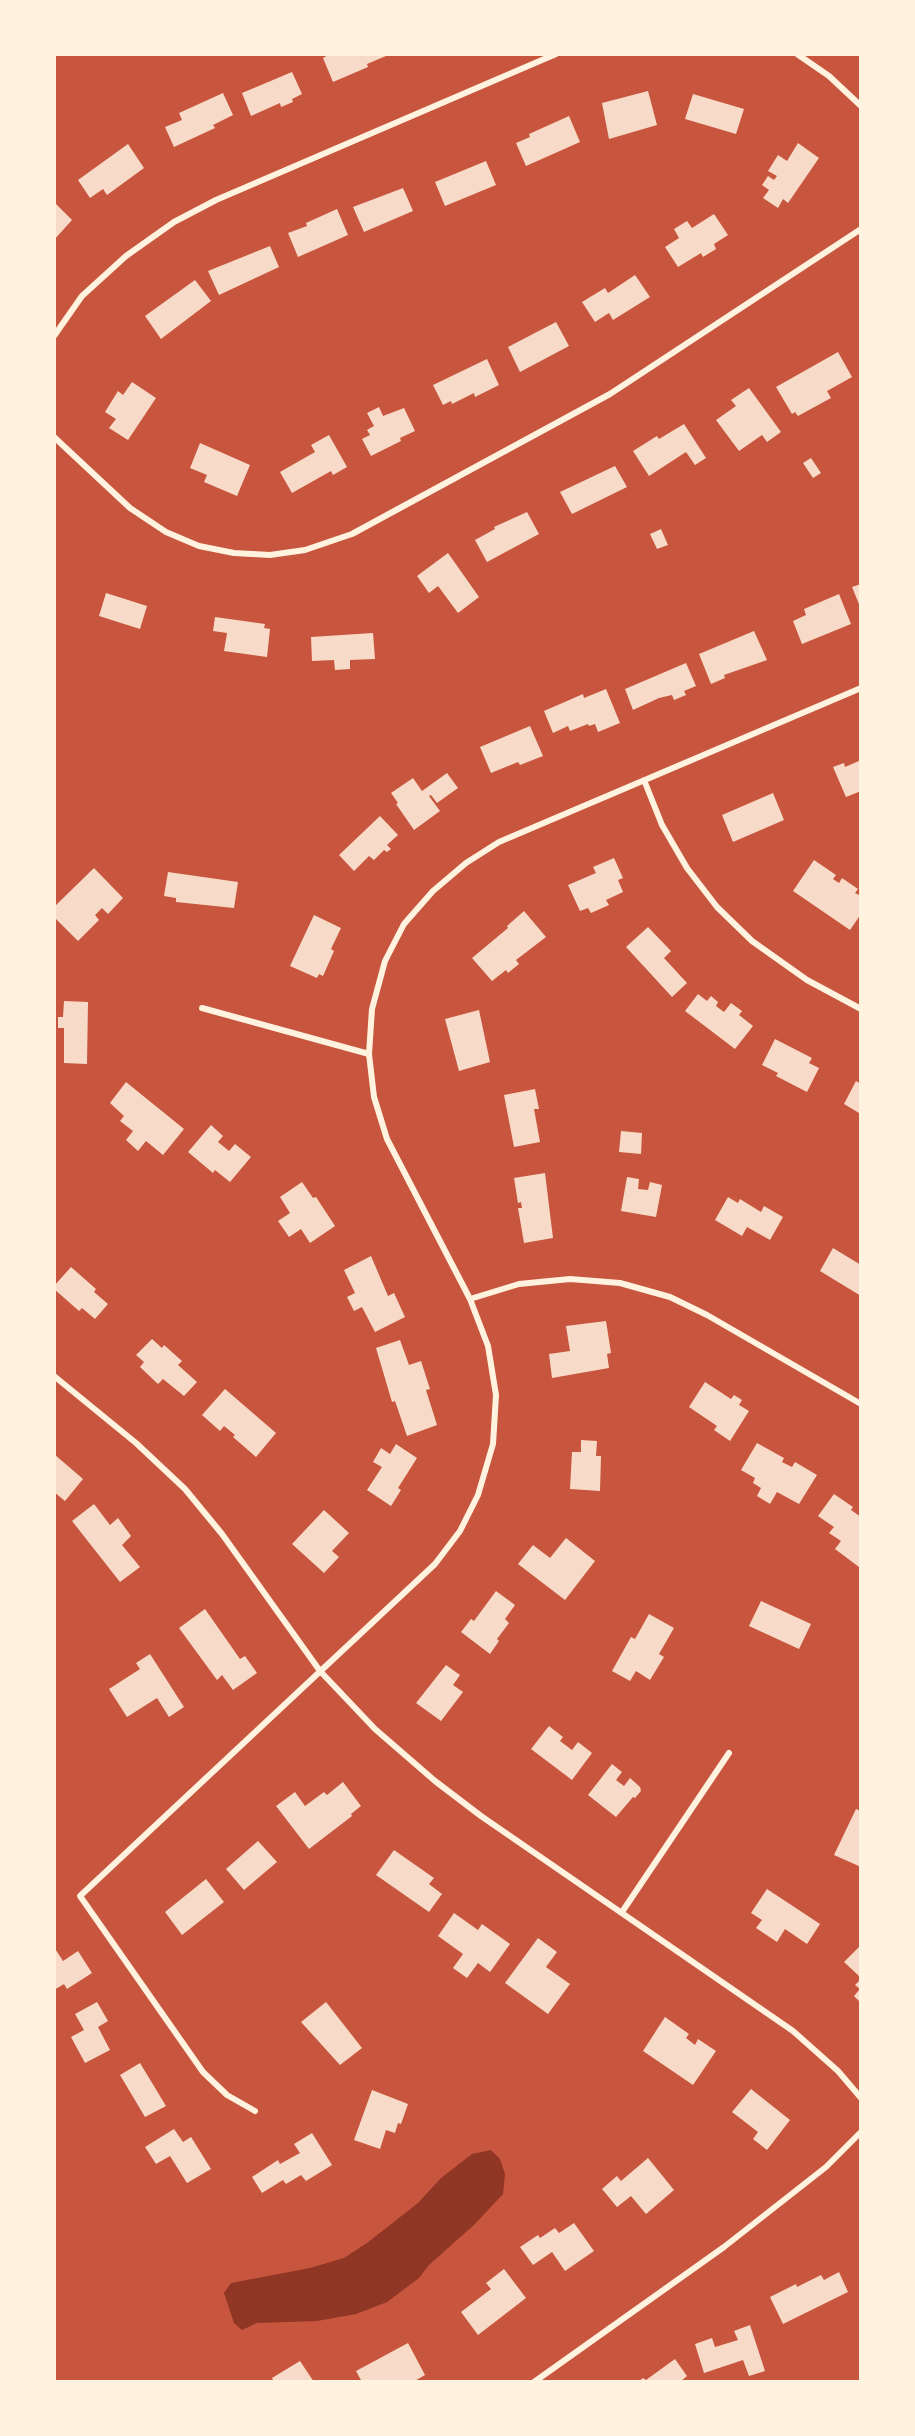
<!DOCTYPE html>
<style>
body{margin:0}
#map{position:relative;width:915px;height:2436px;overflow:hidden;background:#c8553d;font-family:Manrope,sans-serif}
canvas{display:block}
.frame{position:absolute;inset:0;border:56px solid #fff3e0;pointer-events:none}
</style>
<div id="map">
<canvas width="915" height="2436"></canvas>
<div class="frame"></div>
</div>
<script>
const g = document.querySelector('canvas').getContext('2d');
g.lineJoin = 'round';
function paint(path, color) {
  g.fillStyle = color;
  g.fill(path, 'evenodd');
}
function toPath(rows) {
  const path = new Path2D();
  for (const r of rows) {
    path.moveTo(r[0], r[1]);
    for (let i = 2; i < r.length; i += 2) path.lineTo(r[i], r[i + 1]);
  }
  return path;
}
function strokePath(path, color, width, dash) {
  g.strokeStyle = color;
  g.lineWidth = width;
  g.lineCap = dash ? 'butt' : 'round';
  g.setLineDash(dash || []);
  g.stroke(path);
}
const water = toPath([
 [491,2150,500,2159,505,2174,503,2194,475,2224,429,2265,419,2278,387,2302,356,2314,317,2321,257,2323,242,2330,234,2323,224,2293,231,2283,310,2268,344,2258,367,2243,418,2203,441,2178,472,2154]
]);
const building = toPath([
 [330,54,385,54,386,56,367,64,368,67,333,82,323,58],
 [292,72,302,94,292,99,293,102,281,107,280,103,251,116,242,93],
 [648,91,657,125,609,139,602,103],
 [223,93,233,115,213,125,215,128,174,147,165,127,182,120,179,113],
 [693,94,744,109,736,134,685,119],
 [569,116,580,142,526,166,516,143,530,137,529,134],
 [798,143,819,158,788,203,783,199,778,208,763,198,769,190,762,185,768,176,774,180,777,176,768,171,778,155,787,161],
 [128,144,144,168,107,195,103,189,90,198,78,180],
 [486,161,496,185,445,206,435,182],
 [403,188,413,211,364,232,353,207],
 [54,202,72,220,54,240],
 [337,209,348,235,298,257,288,233,307,226,306,223],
 [714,214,728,235,714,244,716,249,703,257,701,253,678,267,665,247,679,238,674,229,687,221,692,228],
 [270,246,279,267,219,295,208,271],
 [635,275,650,297,613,320,609,313,595,322,582,302,605,288,608,293],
 [195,280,211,301,161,339,145,316],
 [556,322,569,346,520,372,508,347],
 [838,352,852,377,827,391,831,398,798,416,795,412,792,414,776,387],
 [487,359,499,385,475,397,474,393,452,404,451,401,443,405,433,385],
 [132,382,156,398,128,440,109,428,116,419,105,412,118,391,123,395],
 [749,388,781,432,767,442,762,435,739,451,716,420,736,406,731,400],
 [379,407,383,416,404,408,415,431,400,438,401,441,371,456,362,439,370,435,367,430,374,426,367,413],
 [684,424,706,458,695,465,686,452,649,476,633,451,657,436,659,439],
 [329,435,347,467,333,475,331,471,292,493,280,472,315,452,311,445],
 [200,443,250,465,237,496,204,482,207,475,190,468],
 [811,458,821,473,813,478,803,463],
 [615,466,627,487,572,514,560,492],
 [527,512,539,534,487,562,475,540,495,529,494,527],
 [661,529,668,545,657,549,650,534],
 [448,553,479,597,458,613,438,586,429,593,417,576],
 [861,584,861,609,852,587],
 [106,593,147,606,140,629,99,616],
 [839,594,851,624,802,644,793,621,806,615,804,609],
 [215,617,265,624,264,628,270,629,267,657,224,651,227,633,213,631],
 [754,631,767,660,724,675,725,678,711,684,699,654],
 [373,633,375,659,350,660,350,669,335,670,334,660,312,661,311,637],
 [686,663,696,686,684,691,686,695,674,700,672,695,659,698,633,710,625,689],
 [606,689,620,723,598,732,595,724,589,726,588,724,570,731,568,726,553,733,544,711,583,694,584,698],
 [530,726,543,756,520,765,518,762,491,773,480,747],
 [861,760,861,791,846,797,833,767,844,763,845,767],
 [447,773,458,788,437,803,431,795,429,796,440,811,414,830,396,804,398,803,391,793,413,778,422,791],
 [773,793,784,820,733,842,722,815],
 [380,816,398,835,387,845,391,849,387,852,384,850,374,860,369,856,354,871,339,855],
 [614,858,623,878,618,880,623,892,606,900,609,905,591,913,588,908,580,911,568,885,596,873,593,867],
 [814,860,836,875,833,879,839,883,842,878,858,889,855,893,861,896,861,914,850,930,793,891],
 [94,868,123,898,108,914,102,908,95,915,99,920,78,941,54,917,54,907],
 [168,872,238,882,234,908,176,902,176,898,164,896],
 [524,911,546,937,516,960,519,964,508,973,506,970,492,981,472,958,508,928,507,926],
 [314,915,341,928,331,949,334,951,323,976,319,974,317,978,290,966],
 [648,927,671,951,664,958,687,983,672,997,626,947],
 [698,994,707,1001,711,996,718,1002,716,1006,724,1012,731,1003,742,1011,739,1015,753,1026,735,1049,685,1011],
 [64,1001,88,1002,87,1064,64,1063,64,1028,58,1028,58,1017,63,1017],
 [479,1010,490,1062,459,1071,445,1019],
 [775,1039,812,1058,809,1063,819,1068,807,1092,776,1076,778,1073,762,1065],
 [856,1081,861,1084,859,1113,844,1104],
 [126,1082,184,1129,163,1155,146,1141,138,1151,126,1140,133,1131,120,1121,124,1116,110,1103],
 [535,1089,539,1109,534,1109,540,1142,514,1147,504,1095],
 [211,1125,223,1136,218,1142,229,1151,235,1144,251,1157,230,1182,215,1170,213,1173,188,1152],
 [621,1131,642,1133,641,1154,619,1152],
 [545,1173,553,1238,524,1243,518,1208,522,1208,521,1202,518,1203,514,1178],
 [627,1177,639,1179,638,1189,648,1190,650,1182,662,1185,656,1217,621,1211],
 [302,1182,313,1198,316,1197,335,1226,310,1243,301,1229,289,1237,278,1221,290,1213,280,1197],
 [728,1197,738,1203,740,1199,761,1212,764,1206,783,1217,770,1240,747,1227,742,1236,715,1220],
 [833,1248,861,1265,861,1296,820,1271],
 [371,1256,388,1296,394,1293,405,1317,375,1332,362,1307,354,1311,347,1297,355,1293,344,1270],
 [71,1267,96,1289,94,1292,108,1304,95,1319,82,1308,79,1311,54,1289,54,1286],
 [606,1321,611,1353,607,1354,609,1368,552,1378,549,1354,570,1351,566,1326],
 [152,1339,162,1348,164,1345,182,1361,178,1365,197,1382,184,1396,163,1379,158,1384,140,1367,144,1362,136,1355],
 [400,1340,409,1365,421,1361,430,1389,426,1390,437,1425,407,1436,395,1401,392,1402,376,1348],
 [705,1382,731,1399,734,1395,742,1400,739,1405,749,1411,730,1441,714,1430,717,1426,689,1407],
 [225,1389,276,1433,256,1457,233,1437,235,1435,224,1426,220,1431,202,1415],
 [581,1440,597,1441,596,1456,601,1456,600,1491,570,1489,572,1452,581,1452],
 [757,1443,784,1458,782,1462,792,1467,795,1462,817,1475,799,1504,777,1492,770,1504,757,1496,761,1488,753,1483,755,1478,741,1470],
 [396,1444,417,1458,398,1488,401,1490,391,1506,367,1490,382,1467,373,1462,381,1448,390,1454],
 [54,1454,83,1479,65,1501,54,1492],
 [834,1494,853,1507,851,1510,861,1517,859,1567,835,1549,841,1541,829,1533,834,1527,818,1516],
 [94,1504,110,1525,118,1518,131,1536,122,1545,140,1567,120,1582,72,1521],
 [324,1510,349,1533,332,1551,339,1557,324,1573,292,1544],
 [566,1538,595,1561,565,1600,518,1564,533,1545,550,1558],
 [496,1591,515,1605,505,1619,509,1623,497,1639,499,1641,490,1654,461,1632,471,1619,474,1621],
 [761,1601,811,1624,799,1649,749,1626],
 [205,1609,240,1659,245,1656,257,1673,233,1690,222,1675,217,1680,179,1628],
 [649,1614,674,1628,659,1654,664,1657,650,1680,636,1671,630,1681,612,1671,631,1637,635,1639],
 [150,1654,184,1707,169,1717,157,1698,127,1717,109,1689,140,1669,136,1663],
 [446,1665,460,1675,453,1685,463,1692,441,1721,416,1703],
 [549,1726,563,1737,560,1741,572,1750,578,1742,592,1753,572,1780,531,1749],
 [612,1764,622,1772,616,1780,624,1786,630,1778,640,1787,641,1791,635,1798,633,1797,616,1817,588,1795],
 [343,1782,361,1806,351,1814,352,1816,309,1849,276,1806,295,1792,305,1806,324,1792,327,1795],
 [856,1809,861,1811,861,1867,834,1855],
 [258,1841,277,1862,244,1890,226,1869],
 [394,1850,434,1878,429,1884,442,1894,429,1912,376,1875],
 [206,1879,224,1902,182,1935,165,1912],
 [767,1889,820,1924,807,1944,785,1929,777,1942,756,1928,762,1920,751,1913],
 [454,1913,478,1930,482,1924,510,1944,490,1972,478,1963,467,1978,453,1968,463,1954,438,1936],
 [538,1938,557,1952,546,1967,570,1984,548,2014,505,1983],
 [861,1945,861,1974,859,1976,844,1962],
 [54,1947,63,1961,78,1951,92,1973,67,1989,64,1984,54,1990],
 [861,1979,861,2003,854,1996,860,1989,855,1985],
 [97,2002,108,2021,98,2027,110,2050,85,2063,71,2037,84,2030,75,2014],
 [326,2002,362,2048,340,2065,301,2022],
 [665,2017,689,2034,686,2038,695,2045,698,2039,716,2051,693,2085,643,2051],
 [140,2063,166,2106,145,2117,120,2075],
 [751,2089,790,2120,767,2150,753,2139,758,2132,732,2112],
 [372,2090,408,2104,401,2124,398,2123,395,2133,386,2130,380,2149,354,2140],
 [174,2129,183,2142,191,2137,211,2169,187,2183,170,2156,156,2164,145,2147],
 [312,2133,332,2165,306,2181,301,2175,286,2184,283,2180,262,2193,252,2177,278,2160,280,2164,300,2153,294,2144],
 [648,2158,674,2190,646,2214,631,2196,617,2207,602,2189,617,2176,621,2181],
 [574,2223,594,2251,565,2271,552,2252,533,2265,520,2247,538,2235,540,2238,555,2228,559,2233],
 [504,2269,526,2298,478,2335,461,2312,491,2289,486,2283],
 [839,2272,848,2292,783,2324,770,2297,796,2284,797,2287,821,2275,824,2280],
 [750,2325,765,2371,749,2376,743,2360,704,2373,695,2344,712,2338,715,2347,738,2340,734,2331],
 [408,2343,425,2375,413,2382,362,2382,356,2371],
 [675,2359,687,2376,680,2382,638,2382,643,2378,646,2380],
 [300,2361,314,2382,274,2382,272,2378]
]);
const minor = toPath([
 [797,54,829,76,861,106],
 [54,336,82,296,126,256,174,222,216,200,556,54],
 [54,437,130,508,166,532,199,546,234,553,270,555,305,550,352,534,610,394,861,229],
 [644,780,662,825,687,868,717,907,752,941,807,980,861,1009],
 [202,1008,369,1054],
 [470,1299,519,1284,570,1279,620,1283,670,1297,707,1315,861,1404],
 [54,1376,136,1443,185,1489,222,1534,320,1671,375,1729,435,1781,481,1816,793,2031,838,2071,861,2098],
 [622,1912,729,1753],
 [255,2111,227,2095,203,2072,80,1896,435,1564,460,1531,478,1495,493,1444,496,1395,488,1346,470,1299,387,1139,374,1097,369,1054,372,1009,385,961,404,924,433,891,466,863,499,842,861,688],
 [534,2382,724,2247,826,2167,861,2132]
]);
paint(water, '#8f3625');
paint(building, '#f7dbc8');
strokePath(minor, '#fff3e0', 6);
</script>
